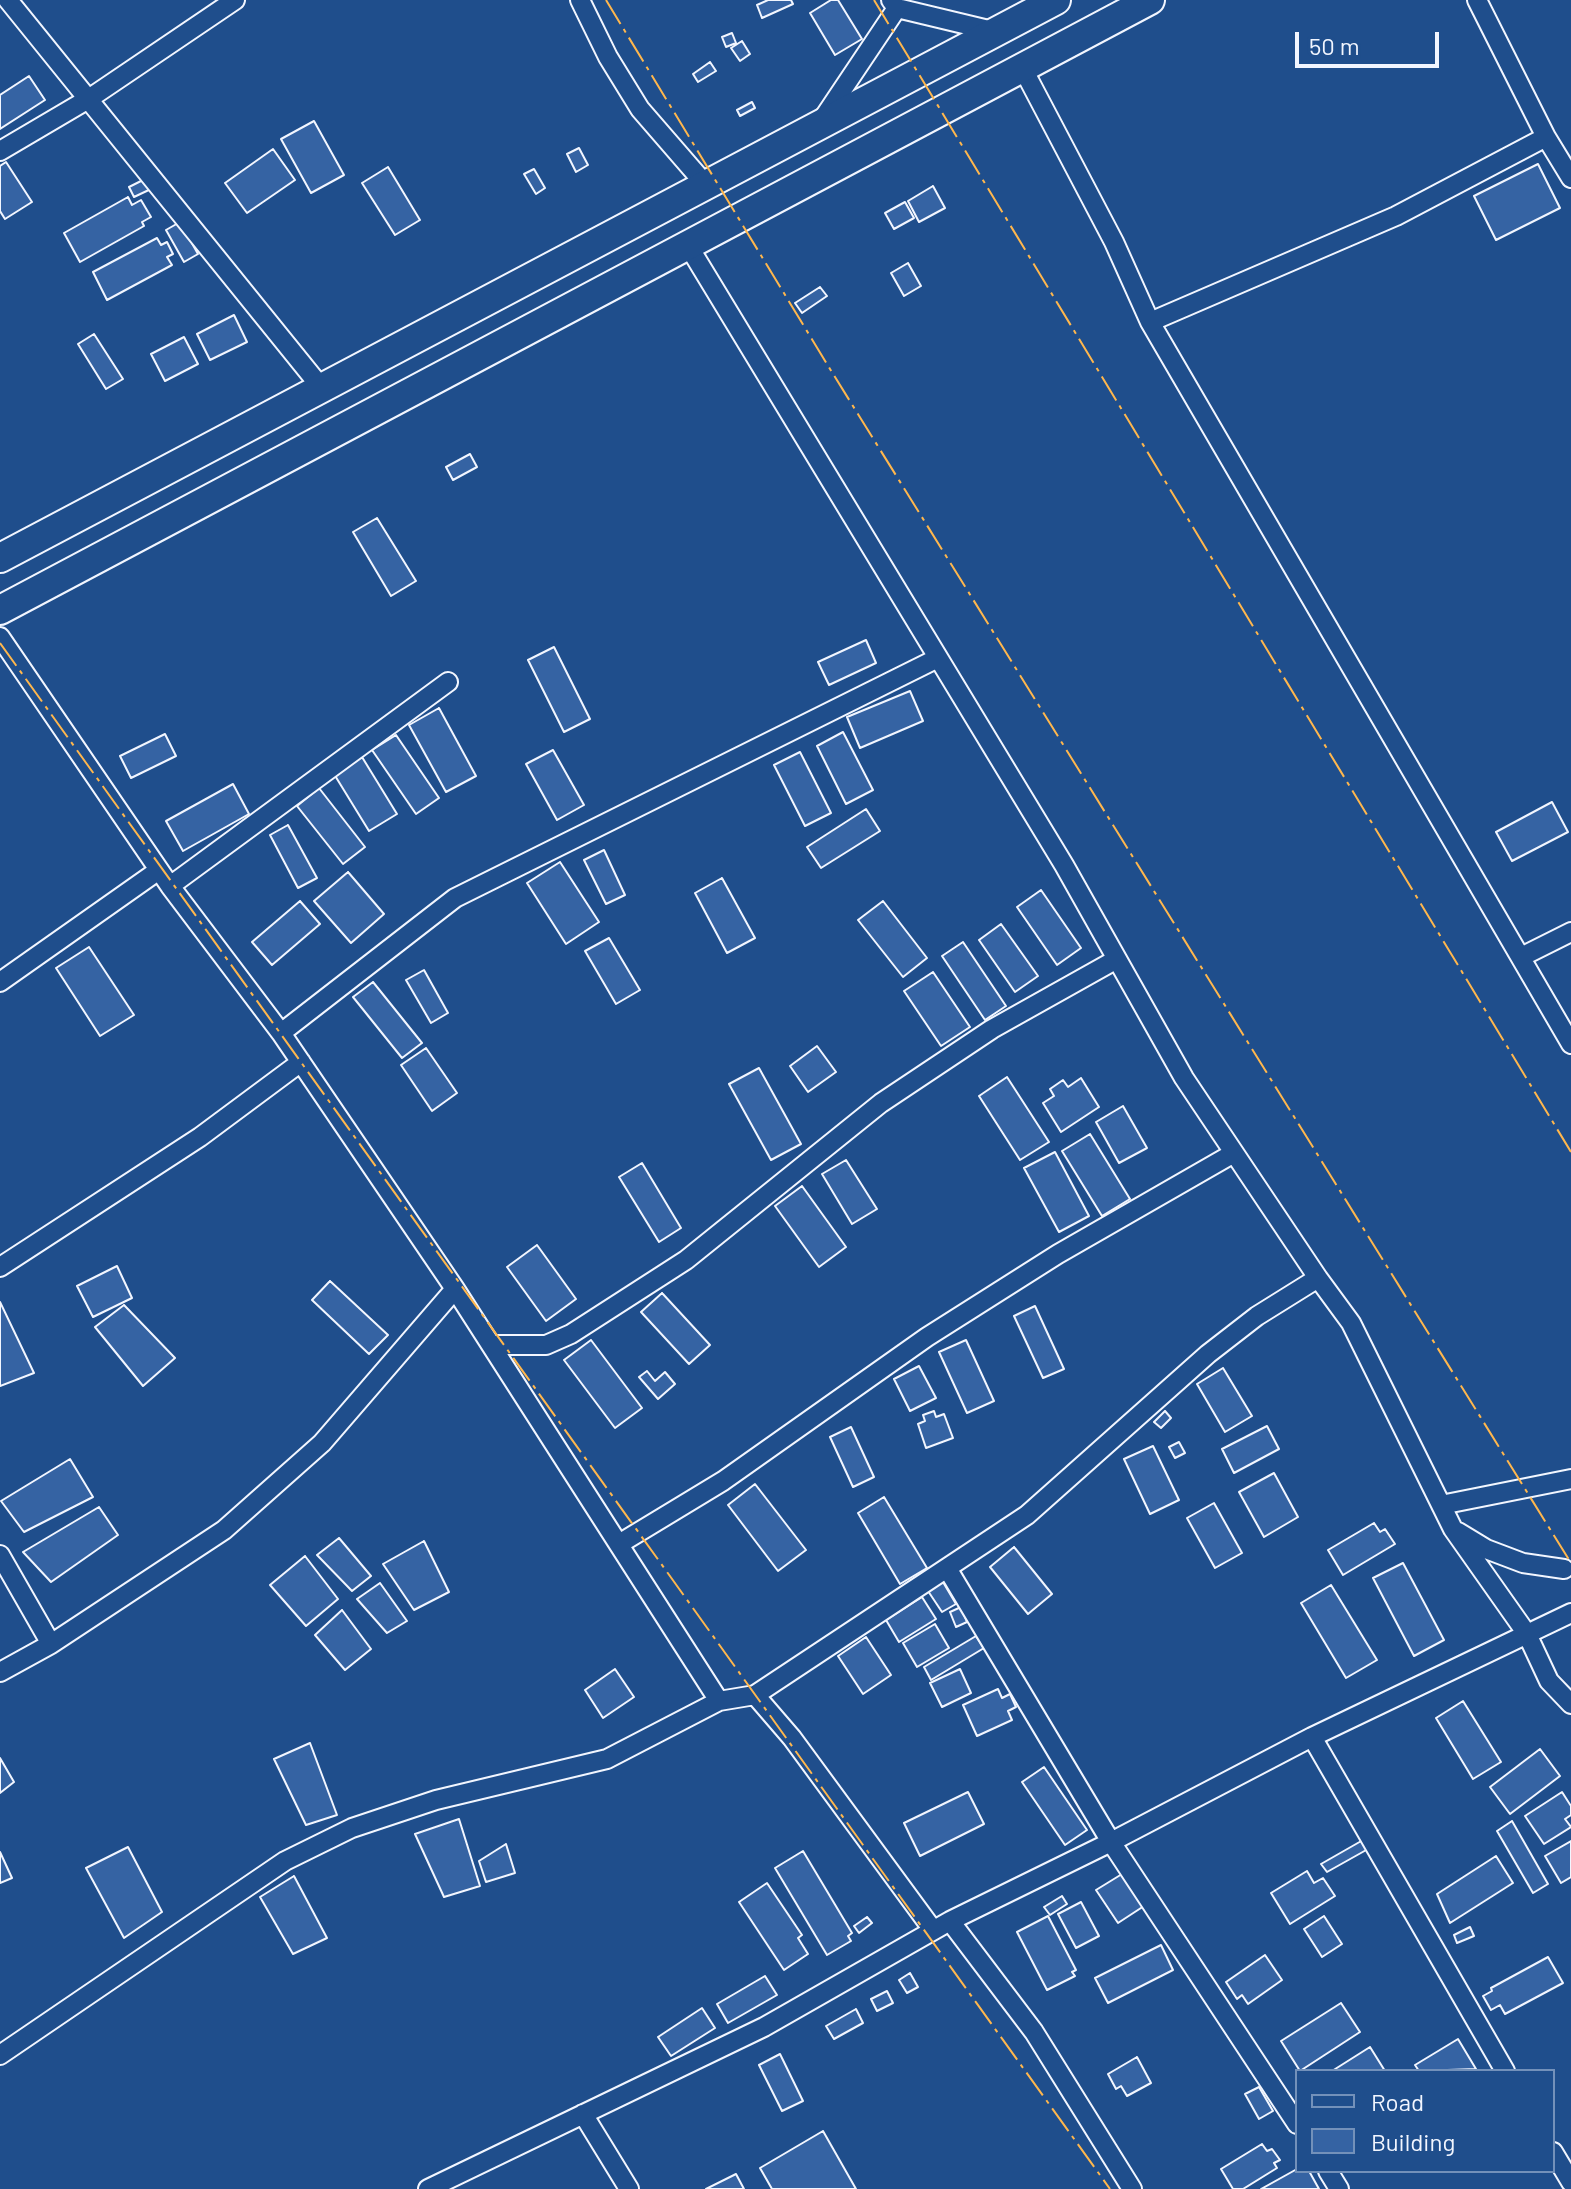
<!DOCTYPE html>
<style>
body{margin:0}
#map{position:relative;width:1571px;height:2189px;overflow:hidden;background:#1f4e8c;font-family:Barlow,sans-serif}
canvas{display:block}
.legend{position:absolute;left:1295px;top:2069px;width:260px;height:104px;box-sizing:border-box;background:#1f4e8c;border:2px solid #7391ba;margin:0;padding:10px 14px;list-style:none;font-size:24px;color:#f2f6ff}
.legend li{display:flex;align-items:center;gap:16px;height:40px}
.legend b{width:40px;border:2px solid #7391ba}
.scale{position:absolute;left:1295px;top:32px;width:144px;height:36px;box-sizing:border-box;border:4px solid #f2f6ff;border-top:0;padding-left:10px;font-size:24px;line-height:28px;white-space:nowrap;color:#f2f6ff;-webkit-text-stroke:6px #1f4e8c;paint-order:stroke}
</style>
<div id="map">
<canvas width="1571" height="2189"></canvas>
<ul class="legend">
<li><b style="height:10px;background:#1f4e8c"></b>Road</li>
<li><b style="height:22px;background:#3563a3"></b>Building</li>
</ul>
<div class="scale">50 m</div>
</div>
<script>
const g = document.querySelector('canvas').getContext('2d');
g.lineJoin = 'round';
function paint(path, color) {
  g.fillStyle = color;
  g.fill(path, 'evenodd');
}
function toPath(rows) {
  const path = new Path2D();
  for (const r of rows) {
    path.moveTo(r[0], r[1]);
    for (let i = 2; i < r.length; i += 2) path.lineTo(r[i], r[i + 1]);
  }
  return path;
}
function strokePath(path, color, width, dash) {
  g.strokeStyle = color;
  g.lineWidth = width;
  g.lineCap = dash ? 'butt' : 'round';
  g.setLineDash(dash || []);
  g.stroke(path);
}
const building = toPath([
 [768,0,791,0,793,4,762,18,757,5,768,0],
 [831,0,838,0,862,39,835,55,810,13,831,0],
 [732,33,736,43,726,47,722,37,732,33],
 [742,41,750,54,740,61,731,48,742,41],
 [710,62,716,71,698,82,693,74,710,62],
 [29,76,45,100,0,129,0,95,29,76],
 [752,102,755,108,740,116,737,110,752,102],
 [314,121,344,175,311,193,281,139,314,121],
 [579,148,588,165,576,172,567,154,579,148],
 [273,149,295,180,247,213,225,183,273,149],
 [6,162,32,202,5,219,0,211,0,166,6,162],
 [1538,164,1560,208,1496,240,1474,196,1538,164],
 [388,167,420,220,395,235,362,183,388,167],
 [534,169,545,188,536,194,524,174,534,169],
 [147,178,153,188,134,197,129,187,147,178],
 [933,186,945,208,919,222,908,201,933,186],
 [128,197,132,205,141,200,151,217,142,222,144,226,80,262,64,233,128,197],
 [905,202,914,218,894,229,885,213,905,202],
 [180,222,198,254,184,262,166,230,180,222],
 [157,238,161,245,167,242,173,254,167,257,172,265,107,300,93,272,157,238],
 [908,263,921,286,904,296,891,273,908,263],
 [820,287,827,296,802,313,795,303,820,287],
 [234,315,247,342,210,360,197,334,234,315],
 [94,334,123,379,106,389,78,344,94,334],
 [184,337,198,364,165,381,151,354,184,337],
 [470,454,477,467,453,480,446,467,470,454],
 [377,518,416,581,391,596,353,532,377,518],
 [866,640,876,663,829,685,818,662,866,640],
 [554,647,590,719,564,732,528,660,554,647],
 [910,691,923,721,860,748,847,717,910,691],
 [439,708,476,776,446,792,409,725,439,708],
 [843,732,873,790,846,804,817,746,843,732],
 [165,734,176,756,131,778,120,756,165,734],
 [396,735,439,798,416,814,372,750,396,735],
 [553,750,584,805,557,820,526,764,553,750],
 [800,752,831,813,805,826,774,765,800,752],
 [362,757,397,814,369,831,334,774,362,757],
 [233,784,249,814,183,851,166,821,233,784],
 [319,788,365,847,343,864,297,806,319,788],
 [1552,802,1568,832,1512,861,1496,832,1552,802],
 [866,809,880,831,821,868,807,847,866,809],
 [288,825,317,878,298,888,270,835,288,825],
 [604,850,625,895,606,904,584,860,604,850],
 [560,862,599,922,566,944,527,883,560,862],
 [348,872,384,914,351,943,314,901,348,872],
 [722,878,755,938,727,953,695,893,722,878],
 [1041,890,1081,948,1057,965,1017,907,1041,890],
 [300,901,320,924,272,965,252,942,300,901],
 [883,901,927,958,903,977,858,920,883,901],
 [1001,924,1038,976,1015,992,979,940,1001,924],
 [609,938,640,990,616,1004,585,951,609,938],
 [963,942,1006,1006,985,1020,942,956,963,942],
 [89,947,134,1015,100,1036,56,968,89,947],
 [424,970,448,1013,431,1023,406,980,424,970],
 [933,972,970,1027,941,1046,904,991,933,972],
 [373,982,422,1043,402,1058,353,997,373,982],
 [817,1046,836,1072,808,1092,790,1066,817,1046],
 [426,1048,457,1093,432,1111,401,1065,426,1048],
 [759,1068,801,1144,771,1160,729,1084,759,1068],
 [1007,1077,1049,1142,1020,1160,979,1096,1007,1077],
 [1081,1078,1099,1107,1061,1132,1043,1103,1054,1096,1050,1089,1063,1080,1068,1087,1081,1078],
 [1123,1106,1147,1148,1119,1163,1096,1122,1123,1106],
 [1090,1134,1130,1199,1102,1216,1062,1151,1090,1134],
 [1055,1152,1089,1216,1059,1232,1024,1168,1055,1152],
 [846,1160,877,1209,852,1224,822,1174,846,1160],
 [642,1163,681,1228,659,1242,619,1177,642,1163],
 [802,1186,846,1247,819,1267,775,1206,802,1186],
 [537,1245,576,1299,546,1321,507,1267,537,1245],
 [117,1266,132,1298,93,1317,77,1286,117,1266],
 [330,1281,388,1335,369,1354,312,1300,330,1281],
 [662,1293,710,1345,689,1364,641,1312,662,1293],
 [0,1302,34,1373,0,1386,0,1302],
 [124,1305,175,1358,143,1386,95,1327,124,1305],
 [1035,1306,1064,1369,1043,1378,1014,1316,1035,1306],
 [591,1340,642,1408,615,1428,564,1360,591,1340],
 [966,1340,994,1401,967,1413,939,1352,966,1340],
 [919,1366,936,1398,910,1411,894,1379,919,1366],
 [1223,1368,1252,1416,1225,1432,1197,1384,1223,1368],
 [647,1371,655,1381,665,1372,675,1384,658,1399,639,1377,647,1371],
 [934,1411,936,1417,944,1414,953,1438,926,1448,918,1424,925,1421,923,1415,934,1411],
 [1165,1411,1171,1418,1161,1428,1154,1422,1165,1411],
 [1267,1426,1279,1449,1234,1473,1222,1449,1267,1426],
 [851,1427,874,1477,853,1487,830,1437,851,1427],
 [1179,1442,1185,1453,1175,1458,1169,1447,1179,1442],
 [1153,1446,1179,1500,1150,1514,1124,1459,1153,1446],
 [70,1459,93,1497,24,1532,1,1501,70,1459],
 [1274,1473,1298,1517,1264,1537,1239,1492,1274,1473],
 [755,1484,806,1550,778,1571,728,1505,755,1484],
 [884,1497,927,1568,900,1584,858,1513,884,1497],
 [1214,1503,1242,1553,1215,1568,1187,1518,1214,1503],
 [99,1507,118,1535,51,1582,23,1552,99,1507],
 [1374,1523,1380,1532,1385,1529,1395,1544,1343,1575,1328,1550,1374,1523],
 [339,1538,371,1576,352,1591,317,1555,339,1538],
 [424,1541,449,1592,414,1610,383,1564,424,1541],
 [1014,1547,1052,1594,1028,1614,990,1567,1014,1547],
 [305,1556,338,1599,306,1626,270,1585,305,1556],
 [1403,1563,1444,1640,1414,1656,1373,1578,1403,1563],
 [943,1582,956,1604,942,1612,928,1591,943,1582],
 [380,1583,407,1621,387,1633,357,1599,380,1583],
 [1331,1585,1377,1660,1346,1678,1301,1603,1331,1585],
 [922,1597,936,1619,899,1642,886,1620,922,1597],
 [961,1607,967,1622,956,1627,950,1612,961,1607],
 [342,1610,371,1649,345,1670,315,1635,342,1610],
 [935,1624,949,1648,917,1667,903,1643,935,1624],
 [976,1636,984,1648,931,1680,924,1667,976,1636],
 [866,1637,891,1675,863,1694,838,1656,866,1637],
 [615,1669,634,1697,603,1718,585,1690,615,1669],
 [960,1669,971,1693,942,1707,930,1683,960,1669],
 [998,1689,1002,1698,1010,1694,1016,1707,1008,1711,1012,1720,977,1736,963,1705,998,1689],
 [1463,1701,1501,1762,1473,1779,1436,1718,1463,1701],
 [310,1743,337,1815,306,1825,274,1759,310,1743],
 [1540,1749,1560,1776,1510,1814,1490,1787,1540,1749],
 [0,1758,14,1782,0,1793,0,1758],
 [1044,1767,1087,1830,1065,1845,1022,1782,1044,1767],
 [968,1792,984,1824,920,1856,904,1823,968,1792],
 [1562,1792,1571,1806,1571,1815,1565,1819,1571,1827,1544,1844,1525,1816,1562,1792],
 [459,1819,480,1886,444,1897,415,1834,459,1819],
 [1512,1821,1548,1884,1533,1893,1497,1831,1512,1821],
 [1363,1840,1368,1849,1327,1872,1321,1864,1363,1840],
 [1571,1841,1571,1877,1561,1883,1545,1856,1571,1841],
 [506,1844,515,1873,486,1882,479,1861,506,1844],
 [128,1847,162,1912,124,1938,86,1868,128,1847],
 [803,1851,852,1933,848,1936,851,1941,827,1955,775,1868,803,1851],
 [0,1852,12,1878,0,1883,0,1852],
 [1496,1856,1513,1883,1450,1923,1437,1894,1496,1856],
 [1307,1871,1314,1883,1323,1878,1335,1896,1290,1924,1271,1893,1307,1871],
 [1122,1874,1144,1906,1118,1923,1096,1890,1122,1874],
 [294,1876,327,1938,293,1954,260,1897,294,1876],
 [767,1883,802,1935,798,1938,808,1954,784,1970,739,1902,767,1883],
 [1062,1896,1067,1904,1050,1915,1044,1907,1062,1896],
 [1081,1902,1099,1936,1076,1948,1058,1914,1081,1902],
 [1048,1916,1076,1970,1072,1972,1075,1976,1047,1990,1017,1932,1048,1916],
 [1324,1916,1342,1944,1322,1957,1304,1929,1324,1916],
 [867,1917,872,1923,859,1933,854,1926,867,1917],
 [1470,1927,1474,1936,1457,1943,1454,1935,1470,1927],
 [1161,1945,1173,1970,1108,2003,1095,1978,1161,1945],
 [1265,1955,1282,1980,1248,2004,1242,1995,1237,1999,1226,1982,1265,1955],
 [1548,1957,1563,1983,1505,2014,1500,2005,1491,2010,1483,1996,1492,1991,1491,1988,1548,1957],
 [910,1973,918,1987,907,1993,899,1980,910,1973],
 [765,1976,777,1995,728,2023,717,2004,765,1976],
 [887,1991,893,2003,877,2011,871,1999,887,1991],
 [1341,2003,1360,2032,1300,2071,1281,2041,1341,2003],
 [702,2008,715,2028,671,2056,658,2037,702,2008],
 [856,2009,863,2023,834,2039,826,2026,856,2009],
 [1458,2039,1476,2069,1419,2071,1415,2065,1458,2039],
 [1370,2047,1385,2071,1332,2071,1370,2047],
 [780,2054,803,2101,782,2111,759,2065,780,2054],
 [1137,2057,1151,2083,1127,2096,1121,2086,1116,2089,1108,2074,1137,2057],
 [1259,2087,1273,2111,1259,2119,1245,2094,1259,2087],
 [823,2131,856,2189,772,2189,760,2168,823,2131],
 [1262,2144,1267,2151,1272,2149,1280,2160,1274,2163,1277,2168,1243,2189,1233,2189,1221,2169,1262,2144],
 [1297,2169,1309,2171,1319,2189,1261,2189,1297,2169],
 [736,2174,744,2189,706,2189,736,2174]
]);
const minor = toPath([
 [8,0,320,386],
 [580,0,608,57,640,109,705,184],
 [891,0,897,8,997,32],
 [1477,0,1546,137],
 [1022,67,1114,242,1150,322,1571,1044],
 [822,120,897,8],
 [0,151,90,98,235,0],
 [689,247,1064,865,1184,1078,1318,1278],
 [1150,322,1396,216,1546,137,1571,178],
 [0,637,170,886,281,1033,455,1289,719,1701],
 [170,886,448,682],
 [1521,957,1571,932],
 [0,982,159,870],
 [281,1033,455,898,936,659],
 [0,1267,200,1137,301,1062],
 [492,1345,546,1345,571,1334,686,1260,881,1103,992,1029,1117,959],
 [1441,1505,1571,1479],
 [1458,1532,1486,1549,1523,1563,1564,1569],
 [619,1544,723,1481,927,1337,1058,1254,1234,1153],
 [0,1555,51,1644],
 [947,1568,1111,1842,1297,2124],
 [0,1672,51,1644,224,1530,322,1443,455,1289],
 [755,1695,1027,1515,1208,1354,1257,1316,1318,1278,1351,1323,1453,1529,1527,1634,1549,1681,1571,1704],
 [1312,1737,1505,2071],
 [950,1921,1034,2032,1132,2189],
 [0,2055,285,1861,352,1828,436,1800,607,1759,719,1701,755,1695,792,1738,933,1930],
 [583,2114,629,2189],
 [1553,2152,1571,2182],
 [1328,2171,1339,2189],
 [428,2189,764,2027,950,1921,1111,1842,1312,1737,1571,1613]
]);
const trunk = toPath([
 [0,558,1056,0],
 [0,610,1150,0]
]);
const power = toPath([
 [606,0,830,369,1571,1563],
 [874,0,1571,1152],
 [0,643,1110,2189]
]);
paint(building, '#3563a3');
strokePath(building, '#f2f6ff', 2);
strokePath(minor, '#f2f6ff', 22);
strokePath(trunk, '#f2f6ff', 32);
strokePath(minor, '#1f4e8c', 18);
strokePath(trunk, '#1f4e8c', 28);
strokePath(power, '#ffb74d', 2, [28, 6, 4, 6]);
</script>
